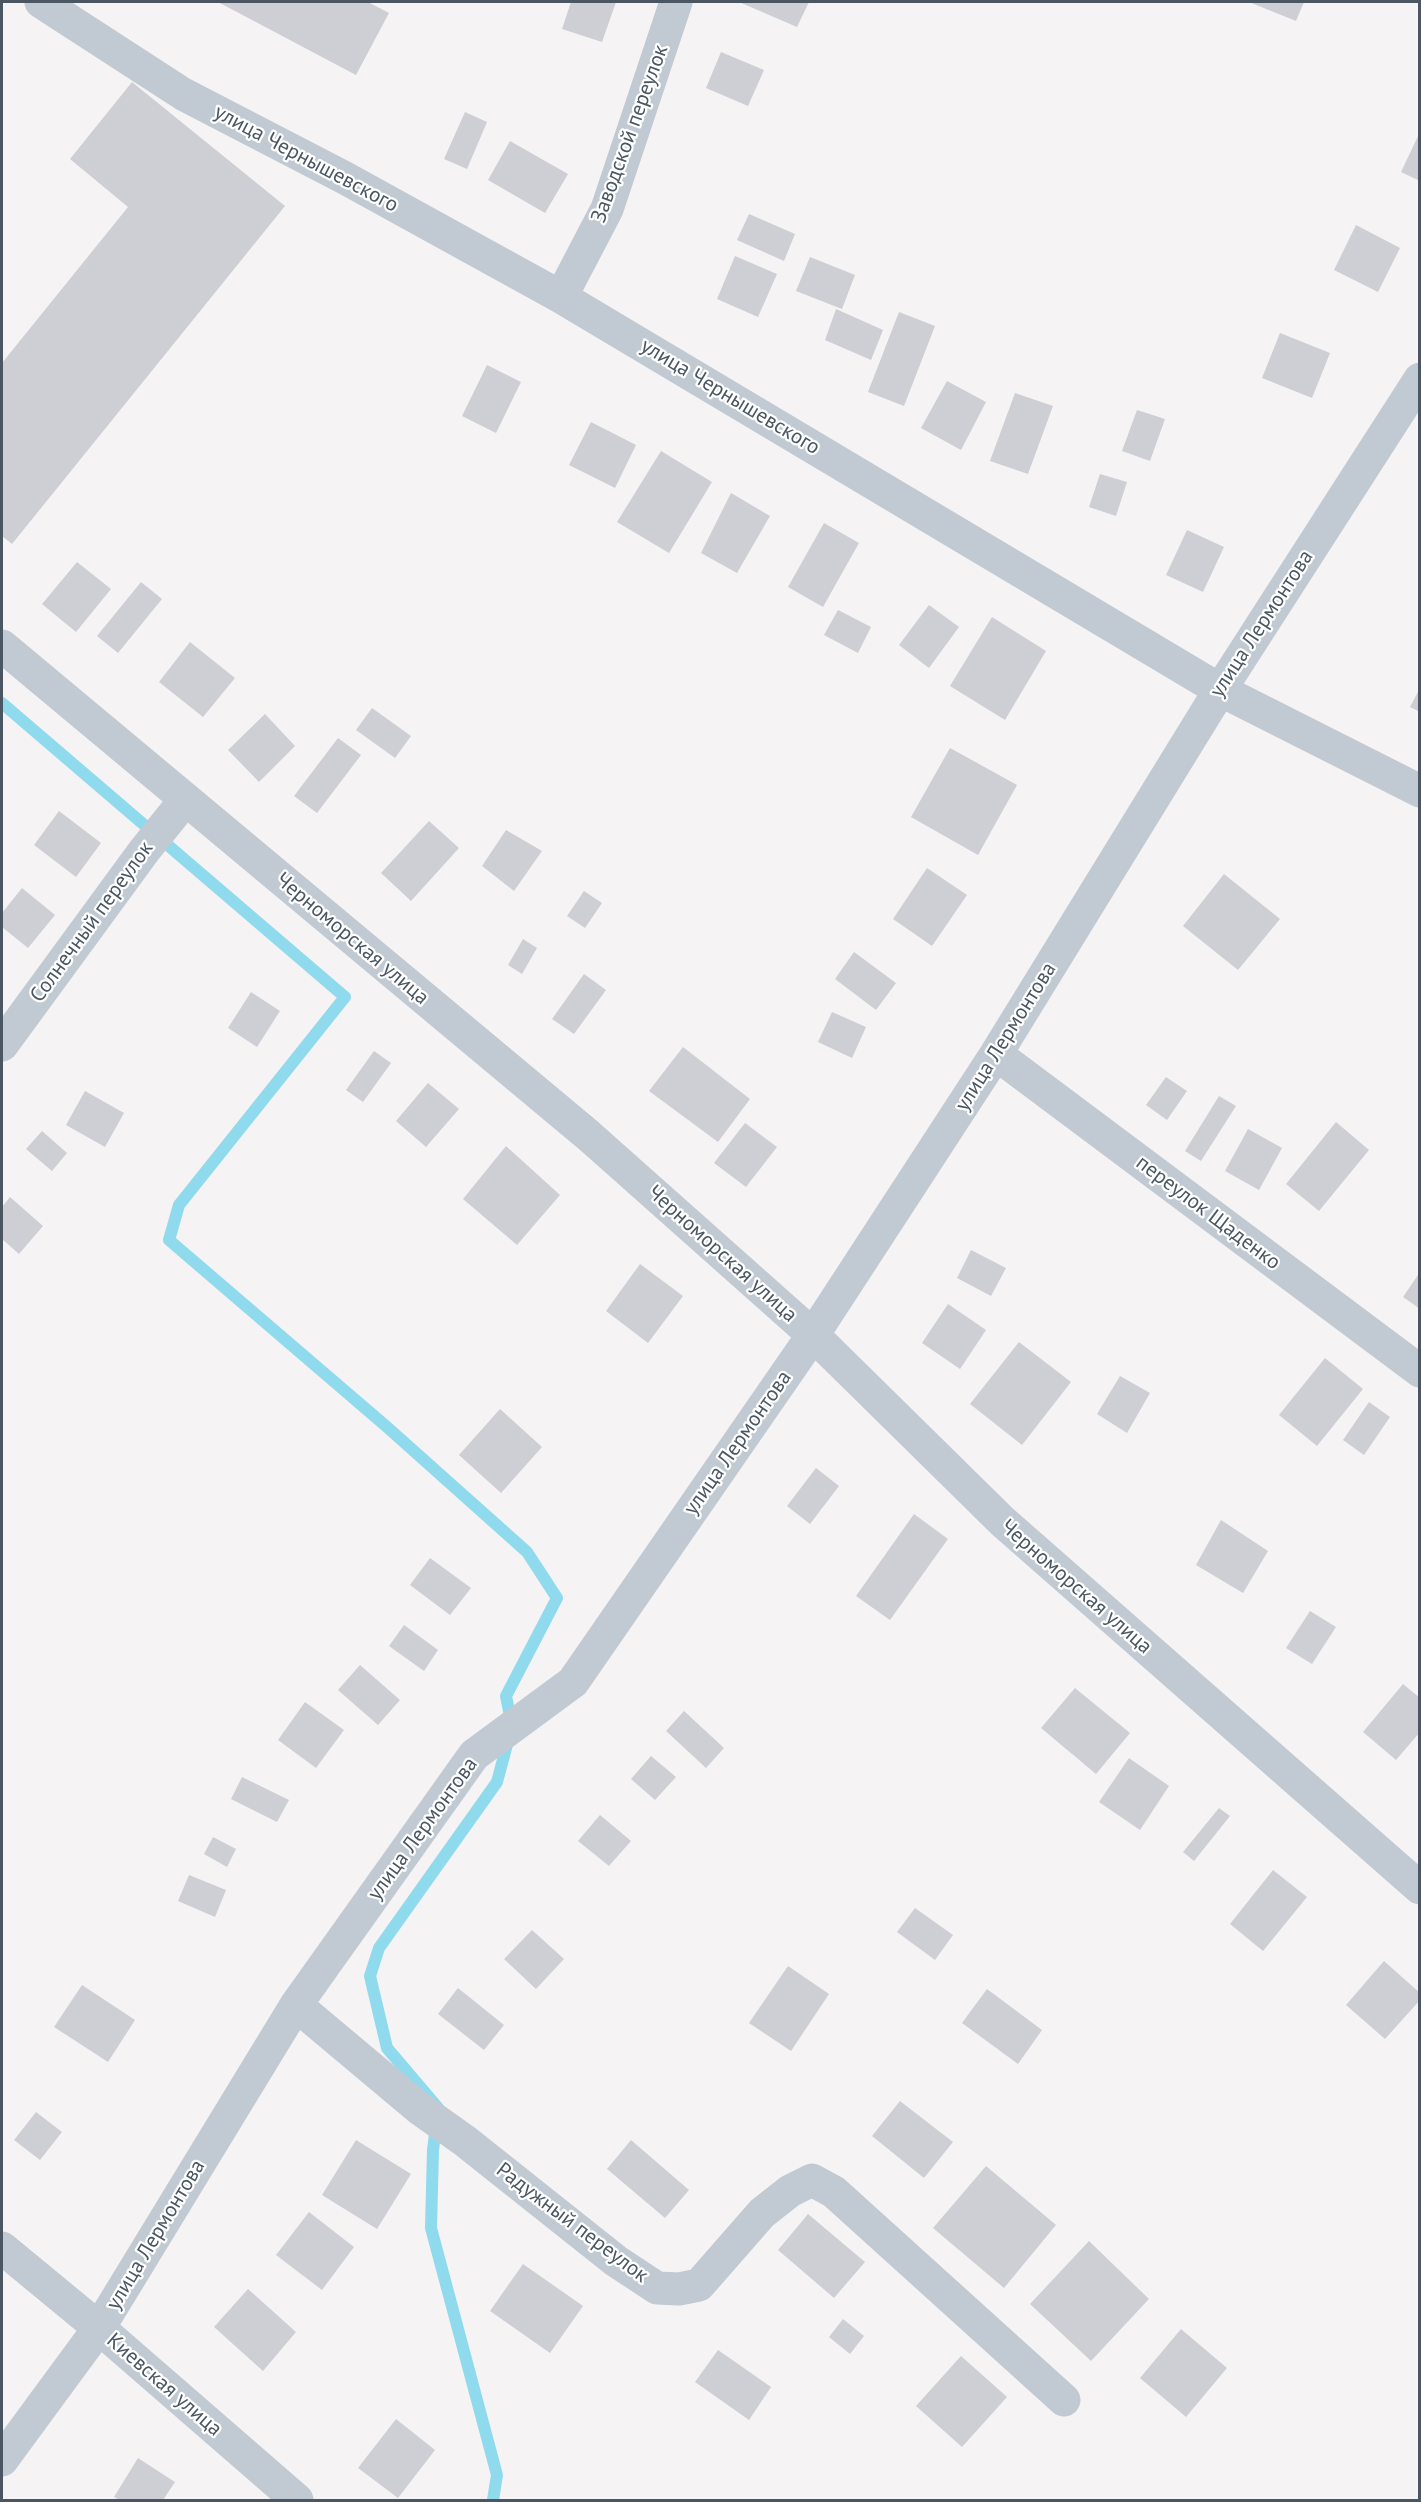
<!DOCTYPE html>
<meta charset="utf-8">
<style>
body{margin:0}
#map{position:relative;width:1421px;height:2502px;overflow:hidden;background:#f5f3f3;font-family:"PT Sans",sans-serif}
canvas{display:block}
.frame{position:absolute;inset:0;border:3px solid #4a5661;pointer-events:none}
</style>
<div id="map">
<canvas width="1421" height="2502"></canvas>
<div class="frame"></div>
</div>
<script>
const g = document.querySelector('canvas').getContext('2d');
g.lineJoin = 'round';
function toPath(rows) {
  const path = new Path2D();
  for (const r of rows) {
    path.moveTo(r[0], r[1]);
    for (let i = 2; i < r.length; i += 2) path.lineTo(r[i], r[i + 1]);
  }
  return path;
}
function strokePath(path, color, width, dash) {
  g.strokeStyle = color;
  g.lineWidth = width;
  g.lineCap = dash ? 'butt' : 'round';
  g.setLineDash(dash || []);
  g.stroke(path);
}
function paint(path, color) {
  g.fillStyle = color;
  g.fill(path, 'evenodd');
}
function label(font, color, halo, rows, align = 'center') {
  g.font = font + ' "PT Sans",sans-serif';
  g.lineWidth = 4.5;
  g.setLineDash([]);
  g.textBaseline = 'middle';
  g.strokeStyle = halo;
  g.fillStyle = color;
  for (const [text, x, y, turn = 0] of rows) {
    g.save();
    g.translate(x, y);
    g.rotate((+turn || 0) * Math.PI / 180);
    g.textAlign = isNaN(turn) ? turn : align;
    if (halo) g.strokeText(text, 0, 0);
    g.fillText(text, 0, 0);
    g.restore();
  }
}
const stream = toPath([
 [2,703,345,997,179,1205,169,1240,387,1427,527,1552,557,1598,506,1696,512,1726,497,1782,379,1948,370,1976,387,2048,438,2108],
 [436,2126,433,2150,431,2228,497,2475,493,2500]
]);
const building = toPath([
 [218,2,368,2,389,13,356,75],
 [571,2,616,2,602,42,562,29],
 [739,2,809,2,797,27],
 [1249,2,1304,2,1296,21],
 [721,52,764,70,748,106,706,88],
 [132,82,285,206,12,544,2,536,2,363,128,207,70,159],
 [465,112,487,122,467,169,444,159],
 [1420,132,1420,181,1401,172],
 [510,141,568,174,545,213,488,180],
 [749,214,795,234,784,261,737,240],
 [1356,225,1400,248,1378,292,1334,270],
 [735,256,777,274,758,317,717,299],
 [810,257,855,275,842,309,796,291],
 [836,309,883,330,871,360,825,340],
 [899,312,935,326,904,406,868,392],
 [1280,333,1330,353,1312,398,1262,378],
 [487,365,521,382,496,433,462,416],
 [947,381,986,402,961,450,921,428],
 [1015,393,1053,406,1028,474,990,461],
 [1137,410,1165,419,1150,461,1122,451],
 [591,422,636,445,615,488,569,465],
 [661,451,712,482,669,553,617,522],
 [1100,474,1127,482,1116,516,1089,507],
 [731,493,770,516,737,573,701,553],
 [824,523,859,543,823,607,788,587],
 [1187,530,1224,547,1203,592,1166,575],
 [77,562,111,589,76,632,42,604],
 [141,582,162,599,118,653,97,636],
 [929,605,959,627,929,668,899,645],
 [838,610,871,627,858,653,824,635],
 [992,617,1046,651,1005,720,950,686],
 [190,642,235,678,203,717,159,682],
 [1420,688,1420,712,1410,707],
 [372,708,411,736,395,758,356,730],
 [265,714,295,746,259,782,228,750],
 [338,738,361,755,317,813,294,796],
 [950,748,1017,785,978,855,911,817],
 [59,811,101,843,76,877,34,845],
 [429,821,459,848,411,901,381,873],
 [506,830,542,851,514,891,482,866],
 [927,868,967,895,932,946,893,919],
 [1224,874,1280,919,1238,970,1183,926],
 [22,888,55,915,28,948,2,927,2,913],
 [584,891,602,903,585,928,567,916],
 [523,939,537,948,522,974,508,965],
 [854,952,896,983,876,1010,835,979],
 [584,974,606,990,574,1034,552,1019],
 [251,992,280,1011,257,1047,228,1028],
 [832,1012,866,1027,852,1058,818,1042],
 [683,1047,750,1099,718,1142,649,1091],
 [374,1051,391,1063,363,1102,346,1090],
 [1166,1077,1187,1091,1167,1120,1146,1105],
 [428,1083,459,1109,426,1147,396,1121],
 [85,1091,124,1113,105,1147,66,1125],
 [1219,1096,1236,1106,1201,1161,1185,1151],
 [1336,1122,1369,1150,1319,1211,1286,1184],
 [745,1123,777,1147,746,1187,714,1163],
 [1248,1129,1282,1148,1259,1190,1225,1171],
 [42,1131,67,1153,52,1171,26,1149],
 [506,1146,560,1195,517,1245,463,1199],
 [10,1197,43,1226,19,1254,2,1239,2,1207],
 [971,1250,1006,1268,991,1296,957,1278],
 [640,1264,683,1296,648,1343,606,1311],
 [1420,1272,1420,1309,1403,1297],
 [948,1304,986,1330,960,1369,922,1343],
 [1019,1342,1071,1382,1022,1445,970,1404],
 [1325,1358,1363,1389,1317,1446,1279,1415],
 [1120,1376,1150,1393,1127,1433,1097,1414],
 [1369,1402,1390,1417,1364,1455,1343,1440],
 [500,1409,542,1447,501,1493,459,1455],
 [816,1468,839,1486,810,1524,787,1506],
 [914,1514,948,1539,890,1620,856,1596],
 [1221,1520,1268,1551,1243,1593,1196,1565],
 [430,1558,471,1588,450,1615,410,1585],
 [1310,1611,1336,1627,1312,1664,1286,1648],
 [404,1625,438,1650,424,1671,389,1646],
 [360,1665,400,1700,378,1725,338,1690],
 [1403,1684,1420,1698,1420,1732,1396,1760,1363,1732],
 [1075,1688,1130,1733,1096,1774,1041,1728],
 [305,1702,344,1730,316,1768,278,1740],
 [684,1711,724,1748,706,1768,666,1731],
 [651,1756,676,1777,655,1800,631,1779],
 [1129,1758,1169,1786,1140,1830,1099,1802],
 [242,1777,289,1800,277,1822,231,1799],
 [1219,1808,1230,1816,1194,1861,1183,1852],
 [600,1815,631,1841,609,1866,578,1841],
 [213,1837,236,1849,227,1867,204,1854],
 [1273,1870,1307,1897,1263,1951,1230,1924],
 [189,1875,226,1890,215,1917,178,1901],
 [915,1908,953,1935,935,1960,897,1932],
 [532,1930,564,1959,536,1989,504,1959],
 [1384,1961,1420,1993,1420,2000,1385,2039,1346,2005],
 [788,1966,829,1994,791,2051,749,2023],
 [82,1985,135,2020,108,2062,54,2027],
 [458,1988,504,2025,484,2050,438,2014],
 [987,1989,1042,2030,1018,2064,962,2023],
 [900,2101,953,2142,924,2178,872,2136],
 [36,2112,62,2132,40,2160,14,2140],
 [356,2140,411,2174,377,2229,322,2195],
 [631,2140,689,2190,665,2218,607,2169],
 [986,2166,1056,2225,1004,2288,933,2228],
 [309,2212,354,2247,322,2290,276,2255],
 [808,2214,865,2262,834,2298,778,2250],
 [1089,2241,1149,2299,1091,2361,1030,2304],
 [523,2264,583,2306,550,2353,490,2311],
 [248,2289,296,2332,263,2371,214,2327],
 [843,2319,864,2336,850,2354,829,2337],
 [1181,2329,1227,2368,1186,2417,1140,2378],
 [718,2350,771,2387,749,2420,695,2382],
 [961,2356,1007,2397,962,2447,916,2406],
 [396,2419,435,2450,398,2498,358,2468],
 [138,2458,175,2482,163,2500,120,2500,114,2497]
]);
const minor = toPath([
 [41,2,183,94,345,178,561,297,1220,690,1420,791],
 [561,297,607,209,676,2],
 [2,646,588,1135,813,1335,1002,1521,1420,1888],
 [2,1045,144,851,185,800],
 [996,1054,1420,1371],
 [296,2005,420,2109,465,2141,616,2261,657,2288,679,2289,699,2285,762,2213,790,2191,812,2180,834,2192,1064,2400],
 [2,2248,99,2328,297,2500],
 [2,2460,99,2328,296,2005,474,1755,573,1682,813,1335,996,1054,1220,690,1420,379]
]);
const streetNames = [
 ["Заводской переулок",630,134,-70],
 ["улица Чернышевского",306,159,28],
 ["улица Чернышевского",730,397,31],
 ["улица Лермонтова",1262,624,-57],
 ["Солнечный переулок",92,922,-54],
 ["Черноморская улица",352,939,40],
 ["улица Лермонтова",1006,1037,-58],
 ["переулок Щаденко",1208,1213,37],
 ["Черноморская улица",722,1254,42],
 ["улица Лермонтова",738,1443,-55],
 ["Черноморская улица",1076,1587,41],
 ["улица Лермонтова",423,1829,-54],
 ["Радужный переулок",572,2223,37],
 ["улица Лермонтова",156,2235,-59],
 ["Киевская улица",164,2385,41]
];
strokePath(stream, '#90daee', 12);
paint(building, '#cdcfd5');
strokePath(minor, '#c1cad2', 33);
label('21px', '#4a5661', '#fff', streetNames);
</script>
